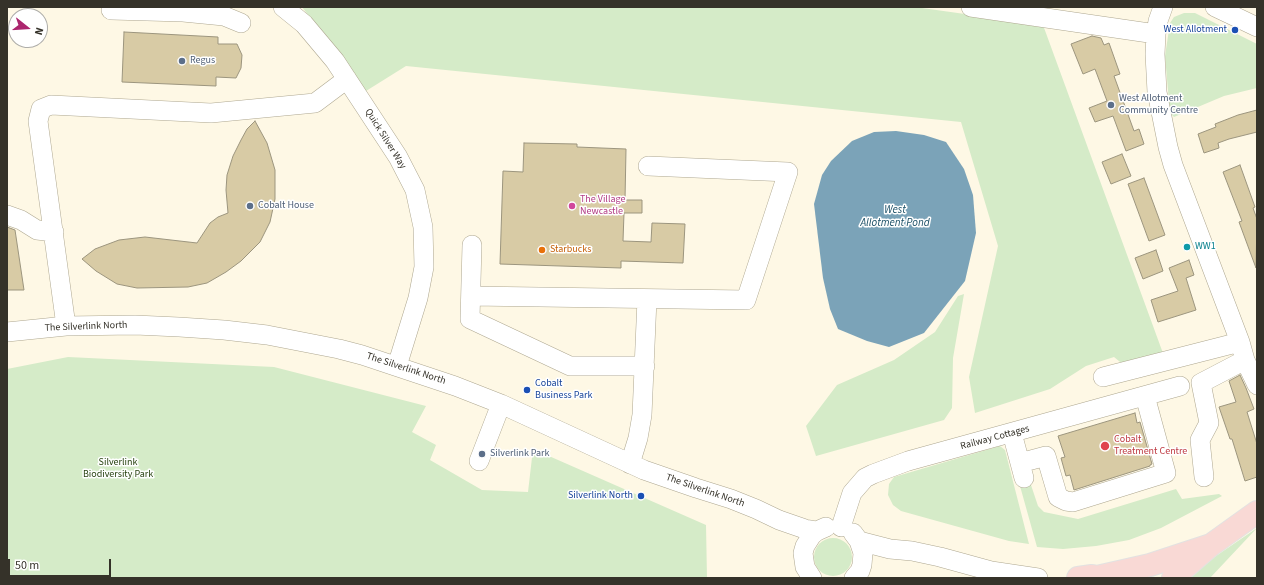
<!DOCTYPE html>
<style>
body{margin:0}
#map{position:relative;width:1264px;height:585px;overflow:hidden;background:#fef8e5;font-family:"Source Sans 3",sans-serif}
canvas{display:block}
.frame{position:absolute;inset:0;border:8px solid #353229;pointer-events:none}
.north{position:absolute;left:8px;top:8px;width:40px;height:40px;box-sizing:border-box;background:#fff;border:1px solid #aeada9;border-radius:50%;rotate:107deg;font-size:11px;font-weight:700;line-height:16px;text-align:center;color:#353229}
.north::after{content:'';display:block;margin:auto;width:14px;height:18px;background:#ac266e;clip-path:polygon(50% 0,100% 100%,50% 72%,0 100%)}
.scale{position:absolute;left:8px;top:559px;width:103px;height:18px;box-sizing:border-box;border:2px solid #353229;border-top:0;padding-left:5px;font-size:12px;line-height:14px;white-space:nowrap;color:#353229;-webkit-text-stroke:3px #fff;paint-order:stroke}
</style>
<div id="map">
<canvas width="1264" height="585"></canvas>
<div class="frame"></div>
<div class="north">N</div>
<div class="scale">50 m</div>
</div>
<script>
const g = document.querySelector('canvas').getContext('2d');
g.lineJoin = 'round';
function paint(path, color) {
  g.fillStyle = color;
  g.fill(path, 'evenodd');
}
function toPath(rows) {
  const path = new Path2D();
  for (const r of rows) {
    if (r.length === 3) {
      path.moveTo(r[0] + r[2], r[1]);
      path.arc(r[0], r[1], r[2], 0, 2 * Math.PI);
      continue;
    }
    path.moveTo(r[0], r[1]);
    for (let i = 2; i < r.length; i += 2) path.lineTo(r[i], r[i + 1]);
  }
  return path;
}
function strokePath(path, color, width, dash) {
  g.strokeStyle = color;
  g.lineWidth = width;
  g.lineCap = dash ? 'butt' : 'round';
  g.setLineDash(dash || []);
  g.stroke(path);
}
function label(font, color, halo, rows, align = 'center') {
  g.font = font + ' "Source Sans 3",sans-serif';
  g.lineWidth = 3;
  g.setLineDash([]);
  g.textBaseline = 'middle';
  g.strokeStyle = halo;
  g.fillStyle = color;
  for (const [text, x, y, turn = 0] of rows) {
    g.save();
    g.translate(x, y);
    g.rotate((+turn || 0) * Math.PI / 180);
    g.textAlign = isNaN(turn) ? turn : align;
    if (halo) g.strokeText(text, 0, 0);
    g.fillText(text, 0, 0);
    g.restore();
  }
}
const green = toPath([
 [302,7,915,7,1043,25,1164,356,1125,366,1114,357,1086,366,1050,389,975,413,969,377,998,246,961,122,406,66,366,91],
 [1184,13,1195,13,1257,44,1257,88,1224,96,1174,117,1170,113,1165,56,1170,23,1174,17],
 [964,294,953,358,952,408,944,420,816,456,806,426,837,385,894,360,935,332,958,296],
 [68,357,274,367,426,406,412,432,436,445,430,460,482,490,528,492,533,449,706,525,707,578,7,578,7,369],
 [1000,446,1005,450,1029,544,1009,541,901,511,893,505,888,495,889,484,894,477],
 [1029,479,1038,506,1044,512,1078,519,1176,489,1182,499,1219,494,1222,496,1161,528,1129,540,1096,546,1063,549,1037,547,1020,486],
 [1257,528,1210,578,1185,578,1213,558],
 [833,557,19]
]);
const water = toPath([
 [896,131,924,135,946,142,964,169,973,195,976,233,965,281,924,333,889,347,867,341,838,329,830,309,823,278,814,204,822,175,831,161,852,141,874,132]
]);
const building = toPath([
 [124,32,218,37,218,44,237,44,242,55,241,68,236,78,216,77,216,86,122,82,124,32],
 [1092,36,1101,38,1104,45,1109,43,1120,74,1114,76,1134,131,1139,129,1144,144,1126,151,1113,116,1095,122,1089,108,1107,101,1095,69,1083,74,1071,44,1092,36],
 [1257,110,1257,132,1229,139,1218,143,1219,148,1204,153,1198,134,1216,127,1215,124,1238,115,1257,110],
 [255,121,267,143,275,170,275,199,270,222,260,242,241,261,226,272,207,283,188,287,137,288,117,284,96,271,82,259,95,249,119,240,145,237,197,243,210,223,218,217,228,213,226,190,227,175,233,156,241,140,247,129,255,121],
 [524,143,577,144,577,147,626,149,625,200,642,200,642,213,624,213,623,241,651,242,652,223,685,224,683,263,621,261,621,268,500,264,503,171,523,172,524,143],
 [1122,154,1131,176,1111,184,1102,162,1122,154],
 [1240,165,1255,207,1253,208,1257,219,1256,268,1239,222,1242,221,1223,172,1240,165],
 [1144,178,1165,235,1149,241,1128,184,1144,178],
 [7,227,15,230,24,290,7,290,7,227],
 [1156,250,1163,271,1143,279,1135,258,1156,250],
 [1189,260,1194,275,1186,278,1196,310,1158,322,1151,300,1178,291,1169,268,1189,260],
 [1240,375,1246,388,1254,409,1247,412,1257,444,1257,477,1245,481,1232,439,1230,439,1219,407,1236,402,1229,381,1240,375],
 [1135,413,1137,423,1140,422,1152,464,1150,465,1150,466,1074,490,1070,475,1066,476,1061,458,1065,457,1058,436,1135,413]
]);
const minor = toPath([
 [283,7,304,24,335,61,398,157,415,190,423,227,424,267,418,298,397,366],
 [971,7,1156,34],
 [1163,7,1158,21,1156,34,1155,54,1157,92,1168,147,1173,165,1240,342,1245,360,1257,385],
 [1215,7,1257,27],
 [111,10,183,12,224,16,241,23],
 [7,215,21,220,37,230,54,232],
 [472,245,470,319,570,366,645,366],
 [471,296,746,300,788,172,648,166],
 [66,326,38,121,41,109,51,105,211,113,315,103,347,79],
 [7,332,66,326,135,325,179,327,224,330,267,335,339,349,362,355,455,386,501,404,644,470,696,488,731,499,756,509,779,520,805,529,817,531],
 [1103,377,1240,342],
 [1012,433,1024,478],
 [479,461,501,404],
 [1020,463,1046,456,1058,497,1066,501,1073,502,1166,473,1145,396],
 [630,464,638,438,642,415,647,299],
 [1204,477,1200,440,1209,423,1201,383,1245,360],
 [841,527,852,493,865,478,873,474,908,461,1180,386],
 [853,533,859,541,863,553,862,565,860,571,854,578],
 [859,541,890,549,912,551,940,557,991,571,1038,578],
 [812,578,805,567,803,553,805,546,812,535,817,531,826,527]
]);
const major = toPath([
 [1097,577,1150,565,1211,545],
 [1078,578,1092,576,1101,578],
 [1173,578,1211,545,1257,512]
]);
const markers = [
 [1235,30,4,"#1a4fb4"],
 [182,61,4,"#5c6f8a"],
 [1111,105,4,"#5c6f8a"],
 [250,206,4,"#5c6f8a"],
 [572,206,4,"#d1479c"],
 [1187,247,4,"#0f9aa8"],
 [542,250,4,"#e8710a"],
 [527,390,4,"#1a4fb4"],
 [1105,446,5,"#e0444e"],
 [482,454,4,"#5c6f8a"],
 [641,496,4,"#1a4fb4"]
];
const transitNames = [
 ["West Allotment",1227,30],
 ["Cobalt",535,384,"left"],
 ["Business Park",535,396,"left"],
 ["Silverlink North",633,496]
];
const serviceNames = [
 ["Regus",190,61],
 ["West Allotment",1119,99],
 ["Community Centre",1119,111],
 ["Cobalt House",258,206],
 ["Silverlink Park",490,454]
];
const streetNames = [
 ["Quick Silver Way",385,139,58],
 ["The Silverlink North",86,327,-2],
 ["The Silverlink North",406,369,18],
 ["Railway Cottages",995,438,-15],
 ["The Silverlink North",705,491,19]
];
const hotelNames = [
 ["The Village",580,200],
 ["Newcastle",580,212]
];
const cultureNames = [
 ["WW1",1195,247]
];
const foodNames = [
 ["Starbucks",550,250]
];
const healthNames = [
 ["Cobalt",1114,440],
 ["Treatment Centre",1114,452]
];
const parkNames = [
 ["Silverlink",118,463],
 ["Biodiversity Park",118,475]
];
const waterNames = [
 ["West",895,211],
 ["Allotment Pond",895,224]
];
paint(green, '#d5ebc8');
paint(water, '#7ba3b8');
paint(building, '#d8cba5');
strokePath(building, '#9c957e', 1);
strokePath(minor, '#aea790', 20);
strokePath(major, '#e3e2e1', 24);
strokePath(minor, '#fff', 19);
strokePath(major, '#f9d9d5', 22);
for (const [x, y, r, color] of markers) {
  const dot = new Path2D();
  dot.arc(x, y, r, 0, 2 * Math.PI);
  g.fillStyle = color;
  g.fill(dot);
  strokePath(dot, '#fff', 1.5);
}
label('10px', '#164399', '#fff', transitNames, 'right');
label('10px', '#4e5e75', '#fff', serviceNames, 'left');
label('10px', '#353229', '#fff', streetNames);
label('10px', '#b23c85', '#fff', hotelNames, 'left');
label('10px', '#0d838f', '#fff', cultureNames, 'left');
label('10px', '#c56008', '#fff', foodNames, 'left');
label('10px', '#be3a42', '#fff', healthNames, 'left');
label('10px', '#26410f', '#fff', parkNames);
label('italic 11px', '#194e65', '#fff', waterNames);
</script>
